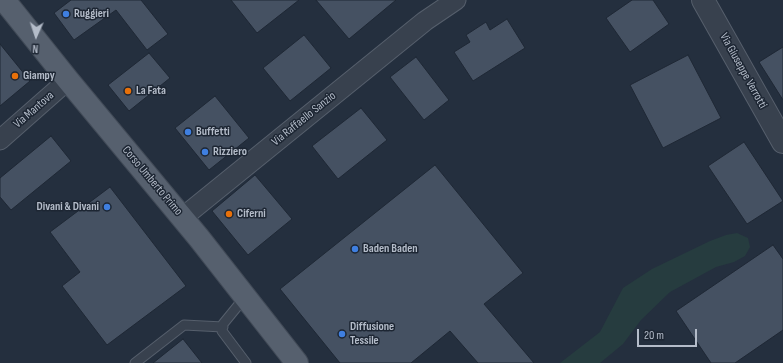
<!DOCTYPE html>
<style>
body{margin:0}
#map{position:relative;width:783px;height:363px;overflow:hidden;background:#242f3e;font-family:"Sofia Sans Condensed",sans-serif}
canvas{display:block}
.north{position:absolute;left:16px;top:16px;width:40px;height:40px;-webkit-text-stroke:3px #1d2633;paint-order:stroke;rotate:183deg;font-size:11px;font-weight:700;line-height:16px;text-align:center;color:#b4bcc9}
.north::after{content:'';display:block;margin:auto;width:14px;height:18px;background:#b4bcc9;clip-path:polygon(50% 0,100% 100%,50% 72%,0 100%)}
.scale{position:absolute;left:637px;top:329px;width:60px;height:18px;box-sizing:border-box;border:2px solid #b4bcc9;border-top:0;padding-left:5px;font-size:12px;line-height:14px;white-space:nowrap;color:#b4bcc9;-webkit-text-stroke:3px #1d2633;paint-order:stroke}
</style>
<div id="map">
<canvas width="783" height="363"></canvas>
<div class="north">N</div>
<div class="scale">20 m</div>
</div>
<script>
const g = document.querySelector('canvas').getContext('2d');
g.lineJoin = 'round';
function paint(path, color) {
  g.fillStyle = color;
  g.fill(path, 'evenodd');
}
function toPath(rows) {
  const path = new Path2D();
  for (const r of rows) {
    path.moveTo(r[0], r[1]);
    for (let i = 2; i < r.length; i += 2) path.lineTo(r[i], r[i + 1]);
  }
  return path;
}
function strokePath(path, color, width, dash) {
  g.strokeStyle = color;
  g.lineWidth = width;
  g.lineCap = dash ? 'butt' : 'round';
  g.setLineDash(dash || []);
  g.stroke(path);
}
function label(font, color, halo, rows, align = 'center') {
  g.font = font + ' "Sofia Sans Condensed",sans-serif';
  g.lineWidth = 3;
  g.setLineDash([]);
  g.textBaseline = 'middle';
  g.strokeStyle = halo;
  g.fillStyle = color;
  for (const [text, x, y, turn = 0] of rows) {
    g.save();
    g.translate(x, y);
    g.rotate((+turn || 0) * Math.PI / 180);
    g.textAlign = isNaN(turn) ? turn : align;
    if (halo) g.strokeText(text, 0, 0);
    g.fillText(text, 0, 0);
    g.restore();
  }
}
const green = toPath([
 [737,233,748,238,750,247,745,256,734,262,716,267,670,292,641,320,623,344,600,363,560,363,600,332,623,288,652,269,710,241,726,235]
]);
const building = toPath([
 [71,0,141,0,168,34,147,50,116,10,74,40,54,13,71,0],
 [231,0,299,0,257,33,231,0],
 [316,0,396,0,349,39,316,0],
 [632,0,653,0,669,24,630,52,606,18,632,0],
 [507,19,525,48,473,81,454,52,470,42,466,35,486,22,490,30,507,19],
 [304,35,331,68,290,101,263,68,304,35],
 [0,44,30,81,0,106,0,44],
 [783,47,783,100,759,62,783,47],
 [149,53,170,78,129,111,108,85,149,53],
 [688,55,721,118,663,148,630,85,688,55],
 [416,57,449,100,424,120,390,77,416,57],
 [215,96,249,138,209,170,175,128,215,96],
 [361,108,387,140,338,179,312,146,361,108],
 [51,136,71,161,11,210,0,197,0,178,51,136],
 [744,142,783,201,747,224,708,166,744,142],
 [435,165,523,273,484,304,534,363,478,363,450,331,411,363,340,363,280,289,435,165],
 [255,175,292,219,248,255,212,211,255,175],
 [110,187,186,286,107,345,62,286,80,272,50,232,110,187],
 [773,245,783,259,783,330,735,363,711,363,676,311,773,245],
 [183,339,202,363,153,363,183,339]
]);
const service = toPath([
 [245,297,223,324,222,331,246,363],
 [135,363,184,325,223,327]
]);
const minor = toPath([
 [0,140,68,80],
 [182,218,425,21,456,0]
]);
const tertiary = toPath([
 [703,0,783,142]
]);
const primary = toPath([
 [4,0,68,80,199,238,297,363]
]);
const markers = [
 [66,14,4,"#3f7fe0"],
 [15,76,4,"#e8710a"],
 [128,91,4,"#e8710a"],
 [188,132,4,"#3f7fe0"],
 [205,152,4,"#3f7fe0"],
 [107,207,4,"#3f7fe0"],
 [229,214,4,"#e8710a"],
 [355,249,4,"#3f7fe0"],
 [342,334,4,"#3f7fe0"]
];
const poiNames = [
 ["Ruggieri",74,14],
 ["Giampy",23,76],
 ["La Fata",136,91],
 ["Buffetti",196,132],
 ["Rizziero",213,152],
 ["Divani & Divani",99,207,"right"],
 ["Ciferni",237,214],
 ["Baden Baden",363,249],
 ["Diffusione",350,327],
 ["Tessile",350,341]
];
const streetNames = [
 ["Via Giuseppe Verrotti",743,71,61],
 ["Via Mantova",34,110,-41],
 ["Via Raffaello Sanzio",304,119,-39],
 ["Corso Umberto Primo",152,181,50]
];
paint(green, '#263c3f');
paint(building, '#455162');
strokePath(building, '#1f2835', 1);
strokePath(service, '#565f6c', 11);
strokePath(minor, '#565f6c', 21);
strokePath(tertiary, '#565f6c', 24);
strokePath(primary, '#414a57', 24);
strokePath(service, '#38414e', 9);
strokePath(minor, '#38414e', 19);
strokePath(tertiary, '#38414e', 22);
strokePath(primary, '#56606e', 22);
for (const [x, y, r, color] of markers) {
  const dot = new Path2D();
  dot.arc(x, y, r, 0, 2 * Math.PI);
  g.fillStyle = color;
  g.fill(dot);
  strokePath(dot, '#1d2633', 1.5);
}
label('bold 12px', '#b4bcc9', '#1d2633', poiNames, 'left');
label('12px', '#b4bcc9', '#1d2633', streetNames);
</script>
